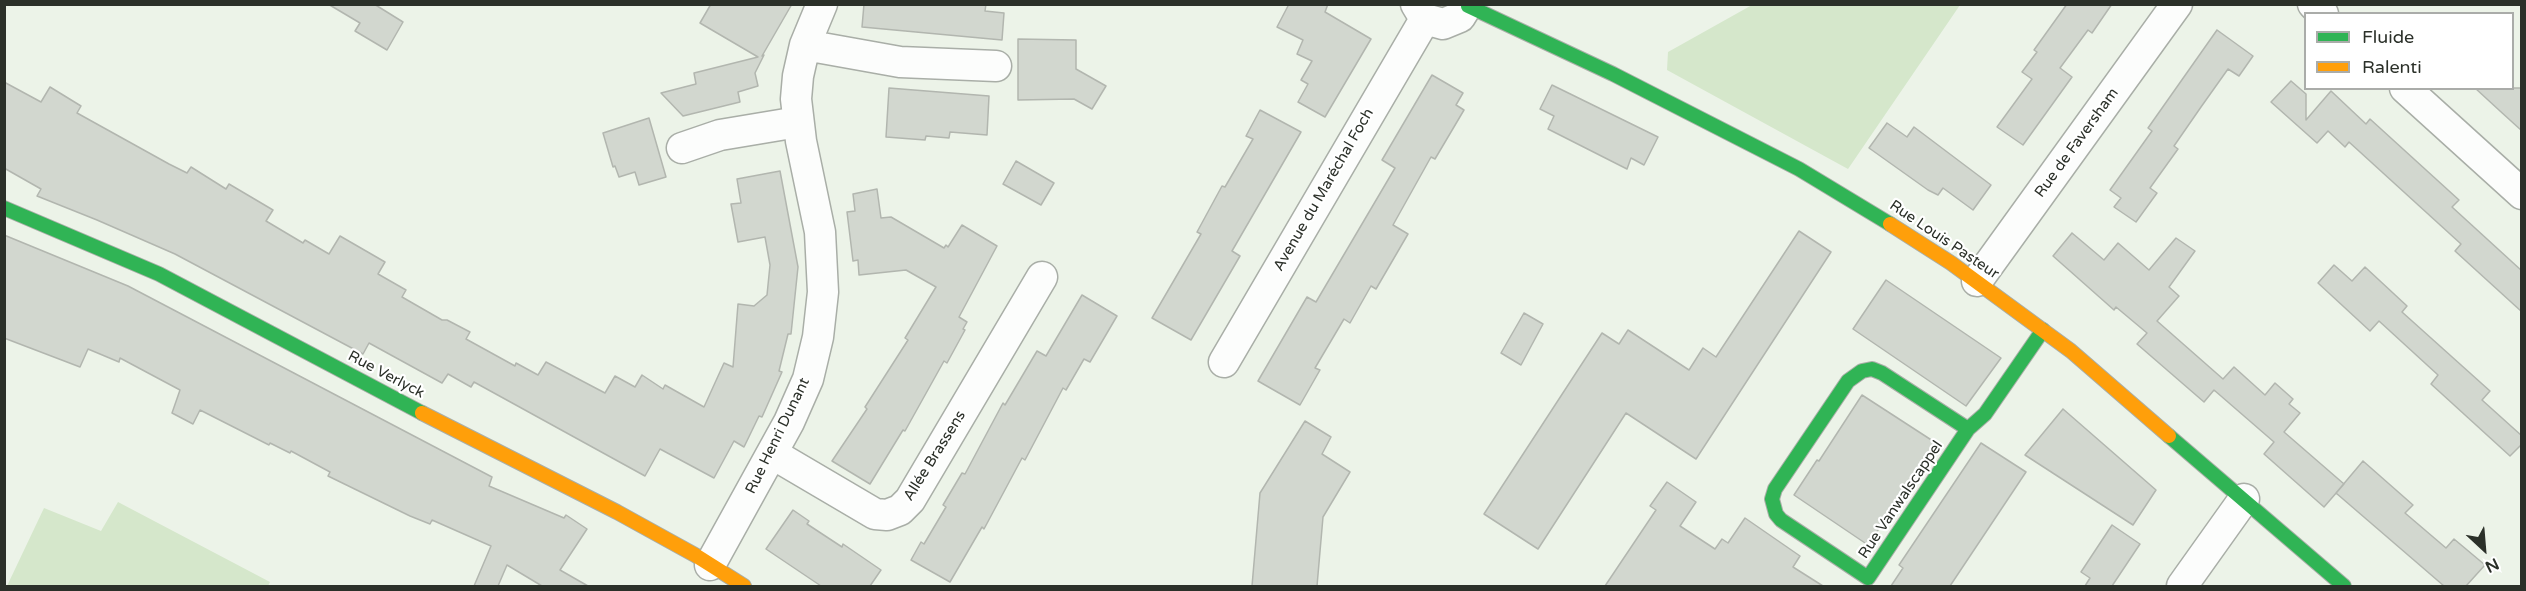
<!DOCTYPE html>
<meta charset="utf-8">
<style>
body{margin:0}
#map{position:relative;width:2526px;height:591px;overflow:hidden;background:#ecf3e8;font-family:"Varela Round",sans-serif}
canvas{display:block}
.frame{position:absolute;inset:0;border:6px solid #2b3029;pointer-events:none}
.legend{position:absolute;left:2304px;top:12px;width:210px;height:78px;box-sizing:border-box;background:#fff;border:2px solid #aaaca9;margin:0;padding:8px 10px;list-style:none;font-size:18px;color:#2b3029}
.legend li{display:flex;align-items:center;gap:12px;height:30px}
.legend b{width:30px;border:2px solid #aaaca9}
.north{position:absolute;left:2454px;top:519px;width:60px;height:60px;-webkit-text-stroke:4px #fff;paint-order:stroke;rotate:154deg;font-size:16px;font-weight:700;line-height:24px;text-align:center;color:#2b3029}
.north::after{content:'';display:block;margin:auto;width:21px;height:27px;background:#2b3029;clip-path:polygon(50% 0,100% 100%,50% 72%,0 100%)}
</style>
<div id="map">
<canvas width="2526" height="591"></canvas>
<div class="frame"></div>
<ul class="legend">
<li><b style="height:8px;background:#30b455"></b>Fluide</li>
<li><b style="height:8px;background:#ff9f0a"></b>Ralenti</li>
</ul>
<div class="north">N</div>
</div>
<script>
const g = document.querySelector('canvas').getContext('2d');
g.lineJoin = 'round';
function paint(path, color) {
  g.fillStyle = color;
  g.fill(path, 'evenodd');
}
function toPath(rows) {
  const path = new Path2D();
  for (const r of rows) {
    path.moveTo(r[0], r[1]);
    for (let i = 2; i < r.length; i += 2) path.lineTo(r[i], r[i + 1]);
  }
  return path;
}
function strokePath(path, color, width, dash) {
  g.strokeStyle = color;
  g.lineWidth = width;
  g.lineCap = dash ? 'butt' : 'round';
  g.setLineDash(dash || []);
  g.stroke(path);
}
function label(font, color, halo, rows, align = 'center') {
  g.font = font + ' "Varela Round",sans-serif';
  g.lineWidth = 4.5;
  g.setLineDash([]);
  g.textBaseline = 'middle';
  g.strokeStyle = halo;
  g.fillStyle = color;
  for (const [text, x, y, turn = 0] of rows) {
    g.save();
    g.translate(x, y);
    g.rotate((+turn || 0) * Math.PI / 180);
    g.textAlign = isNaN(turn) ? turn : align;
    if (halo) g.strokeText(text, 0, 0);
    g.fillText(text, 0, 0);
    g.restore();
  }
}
const green = toPath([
 [1752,5,1752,4,1960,5,1848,169,1667,70,1668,52],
 [118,502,270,582,268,586,7,586,44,508,101,531]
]);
const building = toPath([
 [328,4,374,4,403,22,387,50,355,31,360,23,328,4],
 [711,4,792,4,762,56,764,55,755,73,758,86,738,92,740,102,683,116,661,93,696,84,694,73,758,57,700,23,711,4],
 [864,4,986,4,985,11,1004,13,1002,40,862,27,864,4],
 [1289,4,1328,4,1325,12,1371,39,1325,117,1298,102,1308,84,1301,80,1312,61,1297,54,1303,40,1277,27,1289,4],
 [2067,4,2112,4,2092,33,2088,30,2060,68,2072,77,2023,145,1997,127,2032,79,2022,72,2037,52,2034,50,2067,4],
 [2217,30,2253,56,2239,76,2228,69,2201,107,2174,146,2178,149,2150,188,2157,193,2136,222,2114,207,2121,198,2110,190,2152,131,2148,128,2217,30],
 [1018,39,1076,40,1076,69,1106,86,1092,109,1074,99,1018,100,1018,39],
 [1432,75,1463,93,1456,105,1464,110,1435,159,1431,157,1393,225,1408,234,1376,289,1371,286,1350,323,1344,319,1315,368,1320,370,1300,405,1258,381,1307,297,1316,302,1395,168,1382,160,1432,75],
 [2291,81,2306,94,2306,120,2331,91,2366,124,2370,119,2459,200,2452,207,2522,271,2522,312,2455,251,2461,244,2349,142,2345,147,2328,131,2317,143,2271,102,2291,81],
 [4,82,41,102,50,87,81,106,77,113,169,164,187,173,191,167,226,189,229,184,273,210,266,221,303,243,305,240,329,254,340,236,385,262,378,274,406,290,402,297,442,320,447,320,470,332,466,339,515,366,516,363,538,375,546,362,605,393,615,376,635,387,642,375,663,389,665,385,704,407,724,363,733,367,738,304,754,306,767,295,770,265,765,237,738,242,731,204,741,203,737,179,780,171,798,267,791,334,788,334,779,371,782,372,762,417,759,416,744,447,734,441,714,478,660,449,645,476,474,382,471,387,448,374,442,383,369,343,363,354,175,254,97,220,37,196,41,189,4,168,4,82],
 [1552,85,1658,137,1644,165,1631,158,1627,169,1548,129,1554,116,1540,109,1552,85],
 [889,88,989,96,987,135,950,132,949,138,926,136,925,140,886,137,889,88],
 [2475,88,2522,88,2522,131,2500,111,2475,88],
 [1260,110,1301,132,1232,251,1240,256,1191,340,1152,318,1201,234,1197,232,1222,186,1225,187,1253,139,1246,136,1260,110],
 [649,118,666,177,639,185,635,172,619,177,615,166,613,167,603,133,649,118],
 [1887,123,1907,137,1914,127,1991,185,1973,210,1943,188,1938,195,1928,190,1869,148,1887,123],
 [1016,161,1054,183,1041,205,1003,184,1016,161],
 [877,189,881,218,891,217,944,248,946,245,948,247,962,225,997,246,959,317,967,322,963,329,965,330,947,363,944,361,905,431,903,430,870,484,832,461,867,409,865,407,908,340,905,338,936,287,906,270,859,275,858,260,853,261,847,212,855,211,853,194,877,189],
 [1799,231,1831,252,1696,459,1626,413,1538,549,1484,514,1602,333,1619,344,1628,330,1689,370,1703,348,1716,357,1799,231],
 [2072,233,2104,260,2118,243,2149,270,2176,238,2195,251,2169,287,2179,296,2157,321,2223,379,2234,367,2265,395,2275,383,2293,399,2289,404,2300,413,2284,432,2344,484,2324,507,2264,454,2274,442,2214,390,2204,402,2137,344,2147,333,2116,307,2114,310,2053,256,2072,233],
 [4,235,128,286,492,477,489,486,564,518,566,515,587,529,560,570,588,586,542,586,507,565,498,586,474,586,491,546,432,520,430,524,410,516,328,476,330,472,291,451,290,453,270,443,269,445,200,410,193,424,172,413,180,390,120,358,119,362,88,349,80,367,4,338,4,235],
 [2334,265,2352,281,2365,267,2407,306,2402,312,2490,391,2482,400,2522,436,2522,444,2510,456,2431,384,2438,375,2379,321,2370,331,2318,283,2334,265],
 [1886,280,2001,358,1966,406,1853,329,1886,280],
 [1082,295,1117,316,1090,362,1084,359,1066,390,1063,388,1025,460,1022,458,984,529,982,527,950,582,911,560,921,542,924,544,946,507,943,505,962,473,965,474,1003,403,1005,405,1037,351,1046,356,1082,295],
 [1524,313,1543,324,1521,365,1501,353,1524,313],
 [1862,395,1936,443,1868,545,1794,495,1817,460,1819,461,1862,395],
 [2063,409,2156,490,2133,525,2025,455,2063,409],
 [1305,421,1331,437,1322,454,1350,472,1323,517,1317,586,1252,586,1260,493,1305,421],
 [1981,443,2026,472,1950,586,1891,586,1903,568,1899,565,1981,443],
 [2363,461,2413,505,2405,513,2446,548,2454,539,2485,565,2466,586,2444,586,2336,493,2363,461],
 [1667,482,1696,502,1680,526,1715,549,1722,539,1728,543,1745,518,1800,556,1793,567,1823,586,1605,586,1656,510,1650,506,1667,482],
 [793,510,809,521,807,524,842,547,843,544,881,570,870,586,821,586,766,549,793,510],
 [2112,525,2140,544,2112,586,2085,586,2090,578,2081,572,2112,525]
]);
const street = toPath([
 [1416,4,1425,19,1443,24,1460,17,1468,4],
 [2313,4,2323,14],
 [805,45,900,62,996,66],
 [2405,88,2522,194],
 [682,148,720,135,798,122],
 [1977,281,2177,4],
 [1224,362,1425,19],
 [773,454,875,514,887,515,900,510,910,500,1042,277],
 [710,565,789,422,808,379,818,337,823,292,820,232,801,141,796,99,798,76,805,45,822,4],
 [2182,586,2244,499]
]);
const fast = toPath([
 [1468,6,1613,74,1799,169,1890,224],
 [4,208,159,274,422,413],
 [1968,429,1882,373,1872,369,1862,371,1848,381,1775,489,1772,499,1776,514,1781,520,1868,578,1968,429,1985,414,2043,330],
 [2169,436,2344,586]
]);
const slow = toPath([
 [1890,224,1951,263,2071,351,2169,436],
 [422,413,617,512,695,555,744,586]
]);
const streetNames = [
 ["Rue de Faversham",2077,143,-54],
 ["Avenue du Maréchal Foch",1324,190,-60],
 ["Rue Louis Pasteur",1944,240,34],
 ["Rue Verlyck",386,375,28],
 ["Rue Henri Dunant",778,436,-64],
 ["Allée Brassens",935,456,-58],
 ["Rue Vanwalscappel",1901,500,-56]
];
paint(green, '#d5e7cb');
paint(building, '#d2d7cf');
strokePath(building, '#b2b6af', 1.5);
strokePath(street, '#a9aea7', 33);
strokePath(fast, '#a9aea7', 16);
strokePath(slow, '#a9aea7', 16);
strokePath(street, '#fcfdfc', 30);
strokePath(fast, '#30b455', 14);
strokePath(slow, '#ff9f0a', 14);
label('15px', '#2b3029', '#fff', streetNames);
</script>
